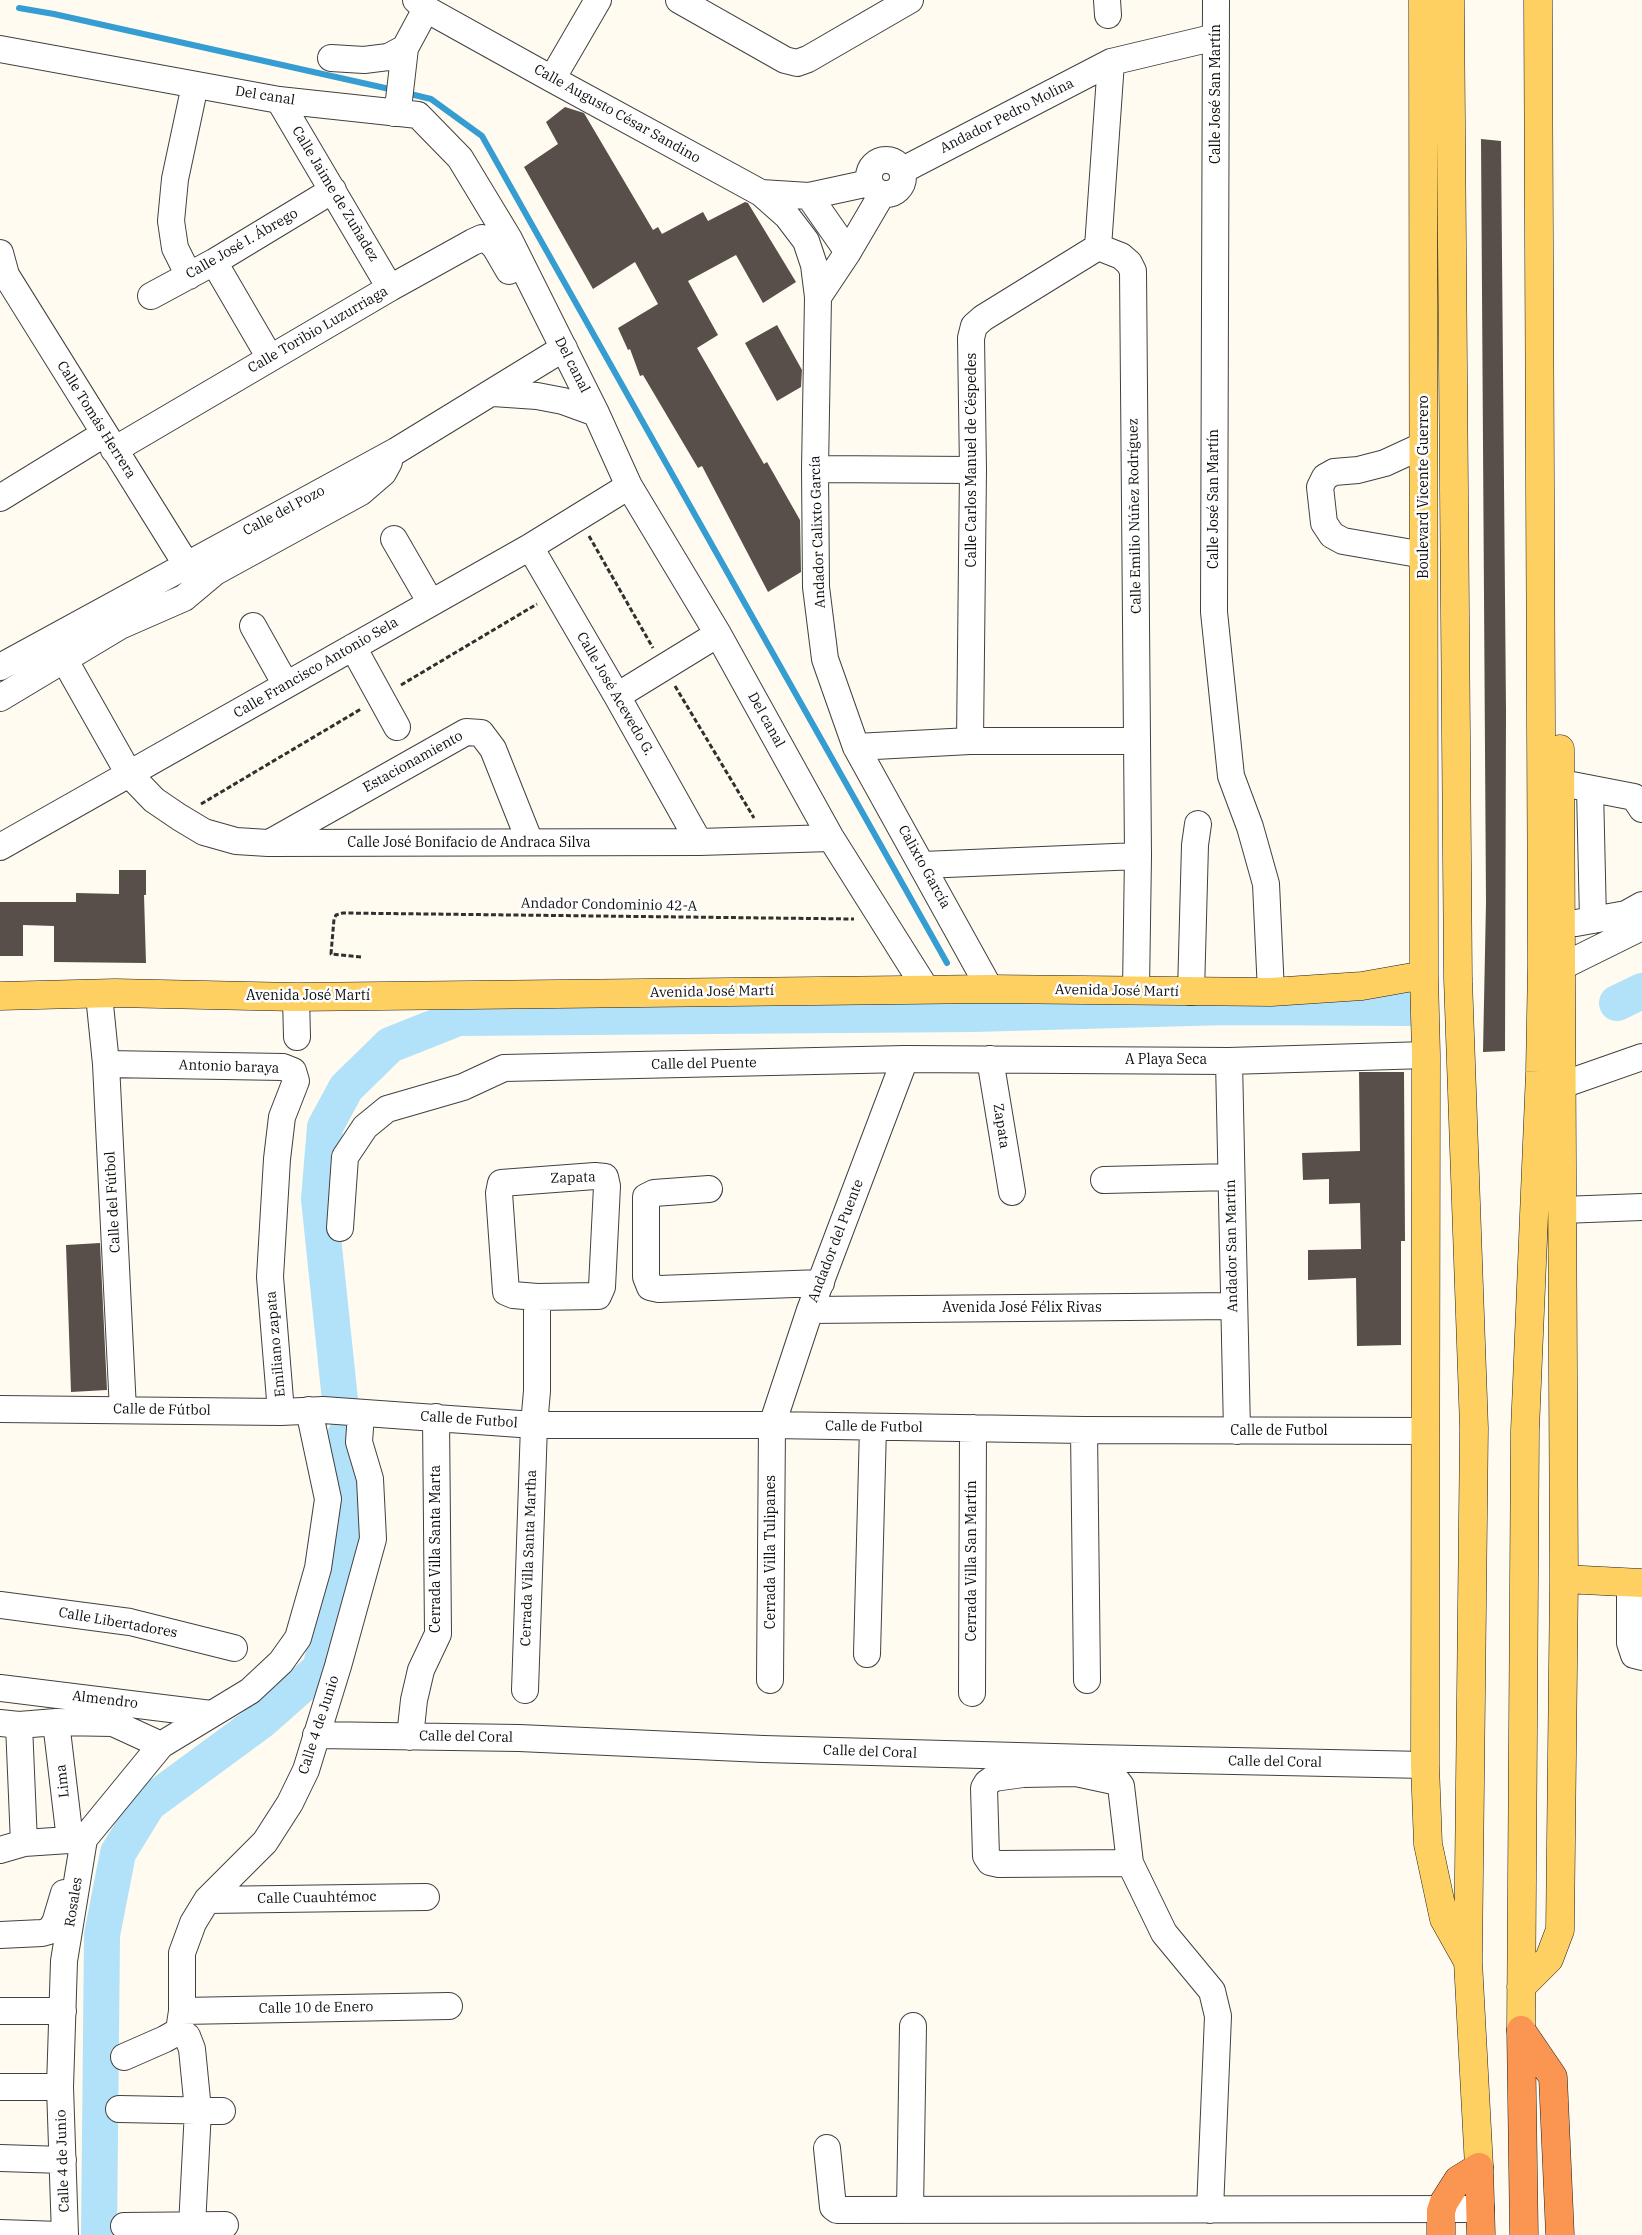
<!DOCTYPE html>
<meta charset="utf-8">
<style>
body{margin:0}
canvas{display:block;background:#fffbf0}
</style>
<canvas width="1642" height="2235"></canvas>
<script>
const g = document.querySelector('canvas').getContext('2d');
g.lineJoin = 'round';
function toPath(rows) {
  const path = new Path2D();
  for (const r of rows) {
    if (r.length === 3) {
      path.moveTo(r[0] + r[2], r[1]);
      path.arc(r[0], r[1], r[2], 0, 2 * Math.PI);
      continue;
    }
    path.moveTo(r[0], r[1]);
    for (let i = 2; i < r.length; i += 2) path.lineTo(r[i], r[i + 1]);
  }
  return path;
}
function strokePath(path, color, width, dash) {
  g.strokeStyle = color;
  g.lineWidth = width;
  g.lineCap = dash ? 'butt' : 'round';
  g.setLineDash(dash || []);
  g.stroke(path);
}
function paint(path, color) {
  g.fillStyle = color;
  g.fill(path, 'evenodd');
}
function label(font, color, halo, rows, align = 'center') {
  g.font = font + ' "IBM Plex Serif",serif';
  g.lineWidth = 5;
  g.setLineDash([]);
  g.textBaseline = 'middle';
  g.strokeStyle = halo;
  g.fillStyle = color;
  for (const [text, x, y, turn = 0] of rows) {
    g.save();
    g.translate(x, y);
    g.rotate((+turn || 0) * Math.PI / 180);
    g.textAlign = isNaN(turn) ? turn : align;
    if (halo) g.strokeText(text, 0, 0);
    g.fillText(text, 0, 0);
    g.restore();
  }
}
const stream = toPath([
 [19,8,54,14,394,90],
 [406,93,431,99,482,136,947,963],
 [971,1009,974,1014]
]);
const river = toPath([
 [1617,1003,1642,991],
 [340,1400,319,1199,325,1127,346,1088,390,1045,458,1018,974,1014,1227,1007,1412,1008],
 [99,2235,102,1935,118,1853,148,1804,261,1721,320,1669,345,1568,345,1436]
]);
const building = toPath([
 [565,107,584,113,653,230,658,227,662,234,703,212,708,221,745,202,748,203,796,282,763,303,736,255,688,281,718,335,697,348,764,464,767,462,800,520,801,572,768,592,702,466,698,468,643,375,640,376,630,349,628,350,618,328,658,304,635,262,593,289,524,167,558,144,546,122],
 [1481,139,1501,141,1506,711,1505,1051,1483,1052,1486,902],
 [777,325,802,370,801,387,777,401,745,343],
 [119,870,146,870,146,895,144,895,146,963,54,962,54,926,23,925,23,956,0,956,0,902,76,902,76,893,119,894],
 [1359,1072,1404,1072,1405,1241,1401,1241,1401,1345,1357,1346,1356,1278,1308,1280,1308,1250,1361,1249,1360,1203,1329,1204,1329,1179,1303,1180,1302,1153,1360,1151],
 [100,1243,107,1390,71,1392,66,1245]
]);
const path = toPath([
 [589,536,653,648],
 [401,685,537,604],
 [675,686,754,818],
 [201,804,361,709],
 [361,957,331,954,334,919,336,915,343,913,854,919]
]);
const minor = toPath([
 [416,0,426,9,552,79,761,193,787,216,806,241,814,265,818,297,815,469,816,587,825,659,856,747,990,989],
 [679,0,785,60,797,63,808,59,910,0],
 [1107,0,1108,15],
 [1216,0,1214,612,1231,776,1250,827,1266,884,1271,992],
 [0,49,279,100,418,115,460,158,509,239,596,413,629,486,718,634,831,838,926,989],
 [331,58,364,60,388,57,405,48],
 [552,79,598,0],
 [279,100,390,288],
 [394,113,399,100,405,48,426,9],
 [886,177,17],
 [903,170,1111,62,1216,37],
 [761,193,809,196,869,183],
 [809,196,848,252],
 [1098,247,1121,256,1129,263,1133,271,1138,856,1136,989],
 [1098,247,1111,62],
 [0,253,6,275,186,564],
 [214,262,270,358],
 [189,276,175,248,171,221,175,179,195,85],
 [151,296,214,262,333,190],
 [818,297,848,252,882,194],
 [493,393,537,396,563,401,596,413],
 [1424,445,1385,463,1358,470,1334,472,1325,477,1320,487,1324,523,1332,535,1343,541,1424,555],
 [114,450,390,288,473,242,482,238,488,240,495,247,509,271],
 [815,469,973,470],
 [0,498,104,434],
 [394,539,431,603],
 [530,547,617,696,699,842],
 [253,626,286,685],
 [353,647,397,727],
 [64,659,129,774,154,800,179,817,204,832,236,841,268,843,699,842,831,838],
 [0,667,396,451,564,348],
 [617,696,718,634],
 [0,698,120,626,184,598,215,572,361,492,383,473,389,462],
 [970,741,973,470,971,338,974,326,983,318,1098,247],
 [856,747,970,741,1137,741],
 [1572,785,1634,797,1642,809],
 [1590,789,1593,920],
 [271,842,466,732,481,733,493,749,530,842],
 [0,847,530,547,629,486],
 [923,865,1138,856],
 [1576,923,1626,914,1642,905],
 [1561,967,1642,927],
 [1191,992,1195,845,1198,824],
 [99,995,106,1064,123,1410],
 [296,997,297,1037],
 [990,1059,1012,1192],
 [1229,1061,1237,1431],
 [106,1064,283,1067,293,1071,296,1081,282,1117,277,1159,270,1277,281,1412],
 [1562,1085,1642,1057],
 [595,1176,605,1177,607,1186,602,1287,598,1296,537,1297,513,1295,506,1292,499,1193,501,1183,595,1176],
 [1104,1180,1231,1177],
 [709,1189,654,1193,646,1197,646,1277,650,1287,659,1289,821,1283],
 [1562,1210,1642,1207],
 [340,1228,345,1157,365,1127,387,1109,463,1087,504,1068,905,1059,1229,1061,1426,1055],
 [810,1310,1233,1306],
 [0,1409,281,1412,323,1410,534,1425,772,1425,1084,1430,1425,1431],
 [1084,1430,1087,1680],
 [1630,1583,1630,1643,1634,1655,1642,1657],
 [0,1605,130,1622,234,1648],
 [867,1654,873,1427],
 [770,1680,772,1425,810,1310,905,1059],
 [0,1688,211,1714],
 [525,1690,534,1425,537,1391,537,1297],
 [972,1693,973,1428],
 [56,1722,70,1840],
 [0,1723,19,1725,56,1722,113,1723,161,1745],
 [19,1725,24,1843],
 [316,1735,519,1738,763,1749,1090,1758,1425,1765],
 [410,1737,414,1700,421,1670,438,1634,436,1417],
 [0,1850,24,1843,84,1839],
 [1130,1863,999,1864,990,1862,986,1856,984,1788,987,1783,994,1778,1023,1774,1076,1773,1118,1782,1121,1786,1130,1863,1164,1933,1212,1991,1218,2016,1210,2210],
 [207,1900,426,1897],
 [0,1935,42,1933,49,1931,55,1923,64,1893],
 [0,2011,63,2011],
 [182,2011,449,2006],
 [179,2031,187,2036,192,2049,198,2110,192,2226],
 [124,2057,165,2039,179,2031,182,2011,182,1953,193,1923,207,1900,265,1842,290,1803,306,1770,338,1666,373,1539,370,1479,359,1442,361,1414],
 [0,2087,60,2087],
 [119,2109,222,2111],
 [827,2148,833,2207,837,2210,1481,2209],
 [0,2158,63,2160],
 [910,2210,913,2026],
 [124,2226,225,2225],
 [0,2233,60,2235],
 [65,2235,60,2087,64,1961,84,1839,161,1745,250,1691,281,1662,298,1638,318,1568,328,1499,309,1410]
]);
const major = toPath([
 [1423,0,1424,975,1426,1055,1425,1765,1428,1844,1444,1919,1467,1960],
 [1450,0,1458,979,1474,1428,1468,1961,1479,2167],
 [0,996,115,993,296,997,990,989,1271,992,1362,986,1424,975],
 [1564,1579,1642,1583],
 [1521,1987,1549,1959,1560,1930,1564,1579,1560,749],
 [1521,2030,1525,1430,1540,1072,1542,964,1538,0]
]);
const highway = toPath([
 [1521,2030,1553,2077,1560,2235],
 [1521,2030,1524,2235],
 [1441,2235,1441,2211,1444,2202,1458,2180,1479,2167,1481,2235]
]);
const streetNames = [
 ["Calle José San Martín",1216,94,-90],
 ["Del canal",265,96,9],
 ["Calle Augusto César Sandino",617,114,29],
 ["Andador Pedro Molina",1007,116,-27],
 ["Calle Jaime de Zuñadez",335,194,59],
 ["Calle José I. Ábrego",242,244,-30],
 ["Calle Toribio Luzurriaga",318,330,-30],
 ["Del canal",572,365,63],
 ["Calle Tomás Herrera",96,420,58],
 ["Calle Carlos Manuel de Céspedes",972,460,-90],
 ["Boulevard Vicente Guerrero",1424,487,-90],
 ["Calle José San Martín",1214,499,-90],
 ["Calle del Pozo",284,511,-28],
 ["Calle Emilio Núñez Rodríguez",1135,516,-91],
 ["Andador Calixto García",818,532,-92],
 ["Calle Francisco Antonio Sela",316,668,-30],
 ["Calle José Acevedo G.",615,694,60],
 ["Del canal",766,720,61],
 ["Estacionamiento",413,762,-29],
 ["Calle José Bonifacio de Andraca Silva",469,843],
 ["Calixto García",924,867,61],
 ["Andador Condominio 42-A",609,905,1],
 ["Avenida José Martí",1117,991,1],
 ["Avenida José Martí",712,992,-1],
 ["Avenida José Martí",308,996],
 ["A Playa Seca",1166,1060],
 ["Calle del Puente",704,1064,-1],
 ["Antonio baraya",229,1067,2],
 ["Zapata",1001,1126,81],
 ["Zapata",573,1178,-2],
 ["Calle del Fútbol",113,1202,-93],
 ["Andador del Puente",836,1241,-69],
 ["Andador San Martín",1232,1246,-91],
 ["Avenida José Félix Rivas",1022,1308],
 ["Emiliano zapata",276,1344,-95],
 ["Calle de Fútbol",162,1410,1],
 ["Calle de Futbol",469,1420,4],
 ["Calle de Futbol",874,1427,1],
 ["Calle de Futbol",1279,1431],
 ["Cerrada Villa Santa Marta",436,1549,-90],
 ["Cerrada Villa Tulipanes",771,1552,-90],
 ["Cerrada Villa Santa Martha",529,1558,-88],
 ["Cerrada Villa San Martín",972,1561,-90],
 ["Calle Libertadores",118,1623,10],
 ["Almendro",105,1700,7],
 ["Calle 4 de Junio",319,1725,-72],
 ["Calle del Coral",466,1737,1],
 ["Calle del Coral",870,1752,2],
 ["Calle del Coral",1275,1762,1],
 ["Lima",63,1781,-96],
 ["Calle Cuauhtémoc",317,1898,-1],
 ["Rosales",74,1902,-81],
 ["Calle 10 de Enero",316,2008,-1],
 ["Calle 4 de Junio",63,2161,-92]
];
strokePath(stream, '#369dd3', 6);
strokePath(river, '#b2e2f9', 36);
paint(building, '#584f4a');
strokePath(minor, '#414141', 28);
strokePath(major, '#1f1f1f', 29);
strokePath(highway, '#1f1f1f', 29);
strokePath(path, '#303030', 3, [5, 2.5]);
strokePath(minor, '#fff', 26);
strokePath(major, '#fecf61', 28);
strokePath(highway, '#fa9652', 28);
label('14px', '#0e0e0e', '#fff', streetNames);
</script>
